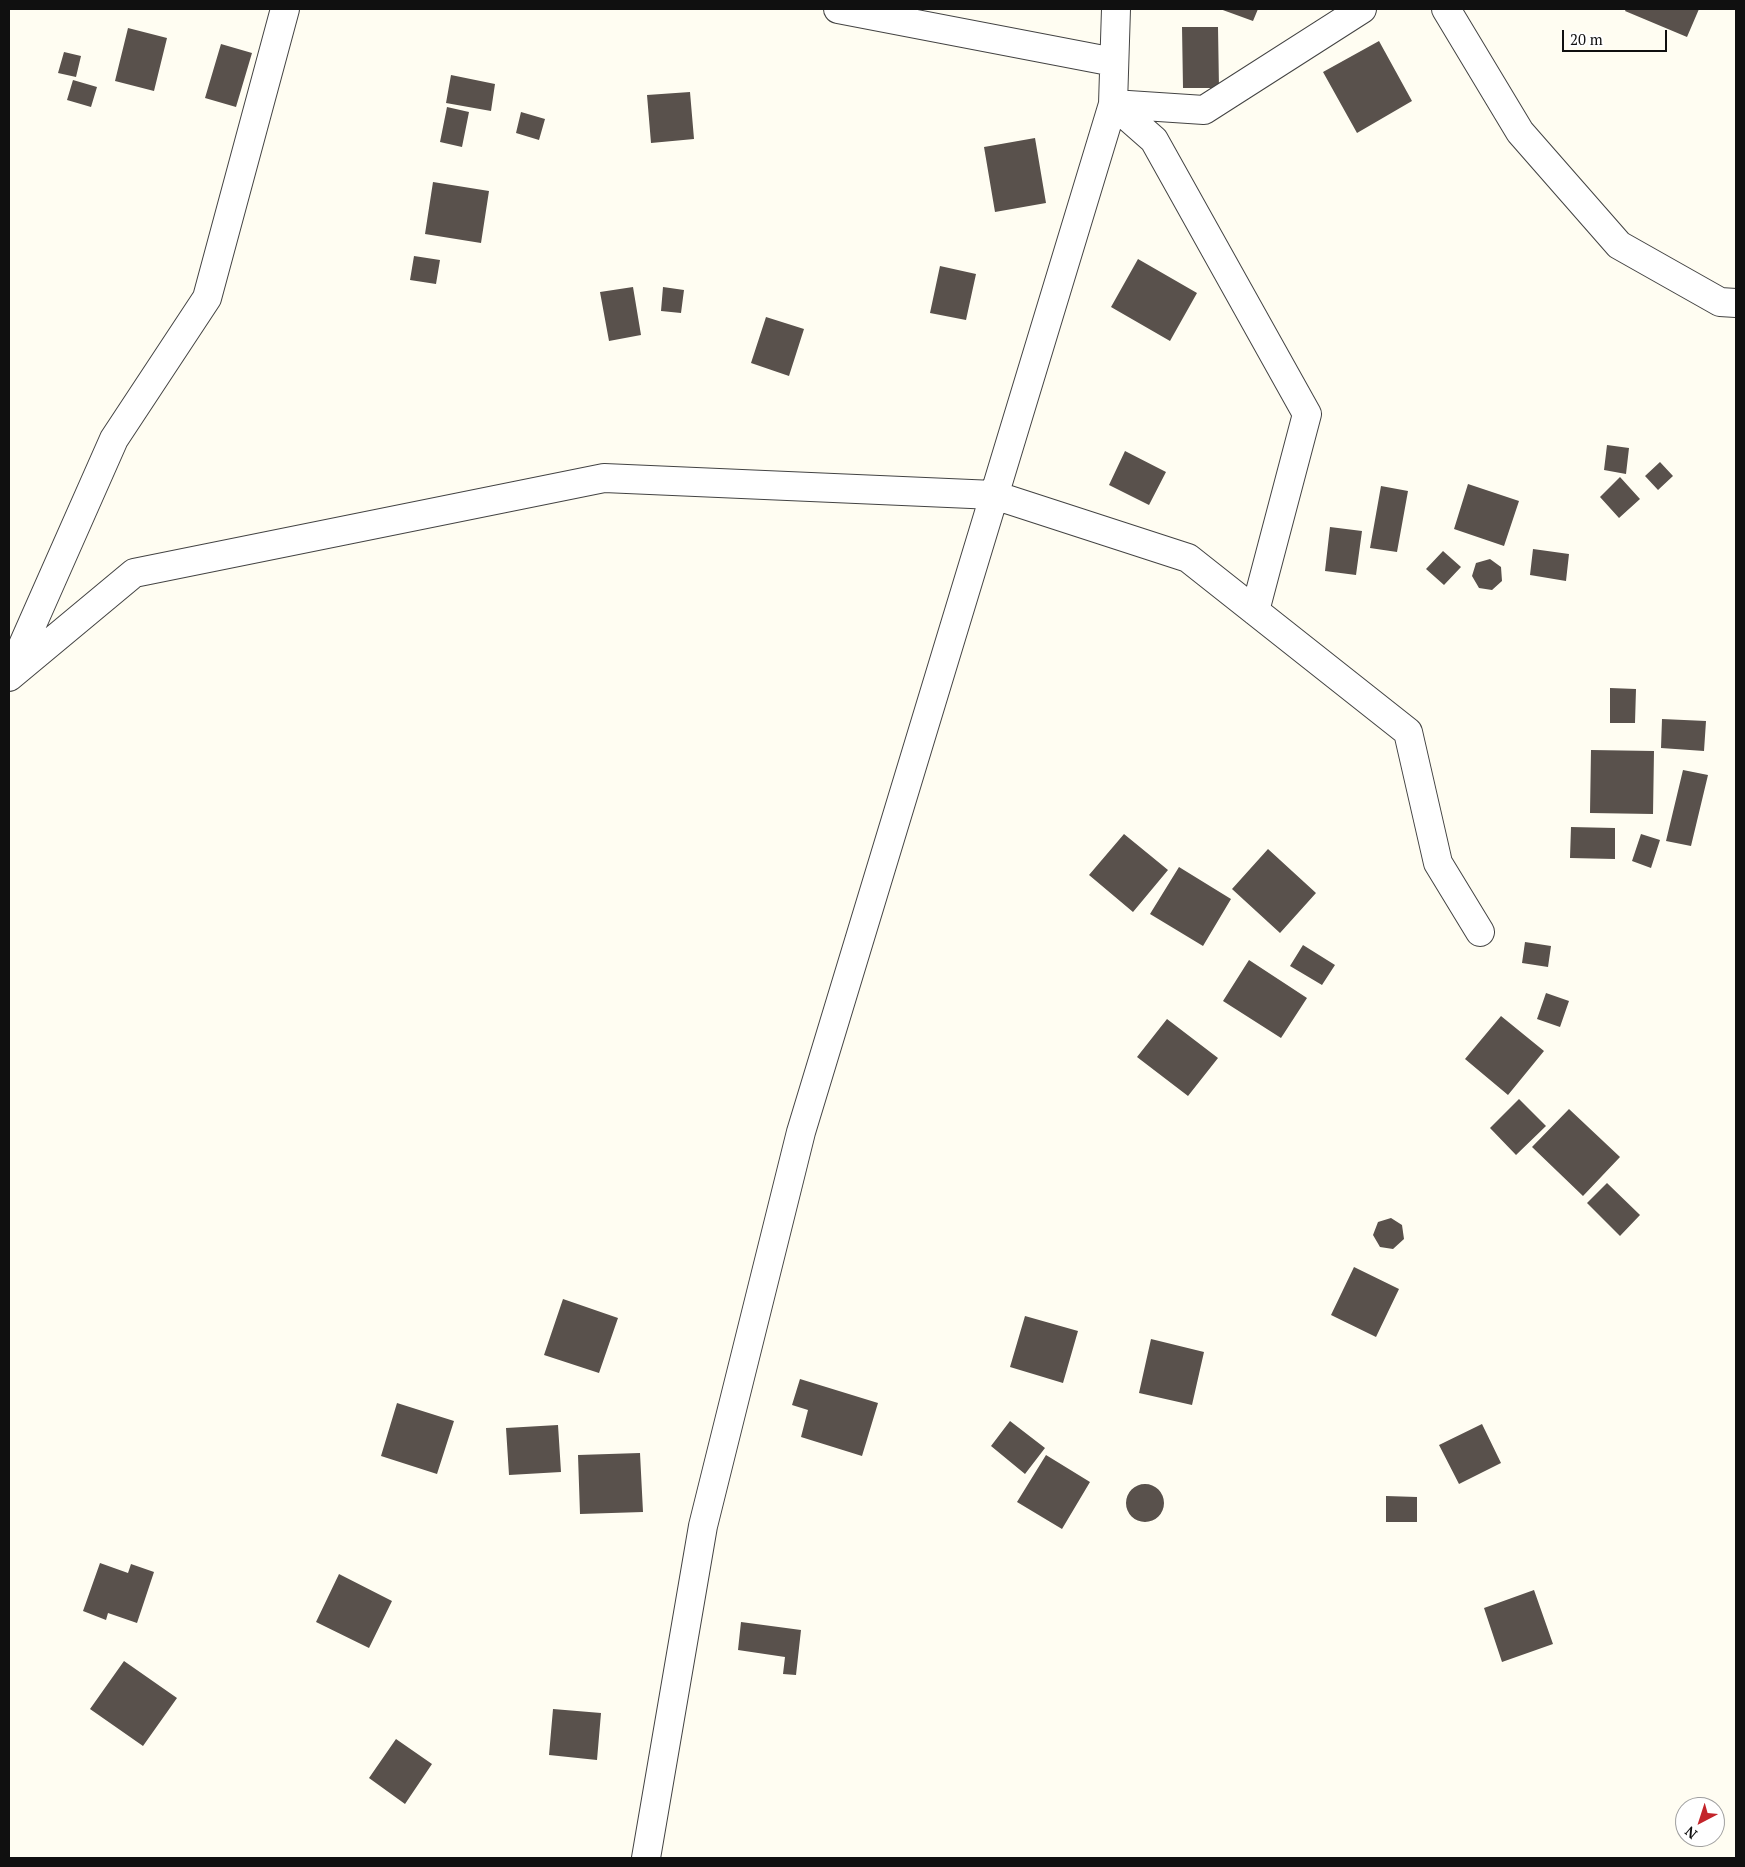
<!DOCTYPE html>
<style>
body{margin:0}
#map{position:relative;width:1745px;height:1867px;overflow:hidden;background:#fffdf2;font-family:"PT Serif",serif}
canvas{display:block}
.frame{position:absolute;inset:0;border:10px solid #101010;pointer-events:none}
.north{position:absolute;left:1675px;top:1797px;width:50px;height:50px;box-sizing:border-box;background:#fff;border:1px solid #9f9f9f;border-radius:50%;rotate:220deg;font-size:14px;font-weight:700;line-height:20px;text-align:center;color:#101010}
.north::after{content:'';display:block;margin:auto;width:18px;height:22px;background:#c3242a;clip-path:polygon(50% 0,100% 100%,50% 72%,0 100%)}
.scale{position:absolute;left:1562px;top:30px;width:105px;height:22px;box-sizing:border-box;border:2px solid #101010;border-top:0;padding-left:6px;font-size:15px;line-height:18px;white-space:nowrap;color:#101010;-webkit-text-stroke:4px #fff;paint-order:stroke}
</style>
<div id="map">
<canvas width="1745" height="1867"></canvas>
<div class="frame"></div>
<div class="north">N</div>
<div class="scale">20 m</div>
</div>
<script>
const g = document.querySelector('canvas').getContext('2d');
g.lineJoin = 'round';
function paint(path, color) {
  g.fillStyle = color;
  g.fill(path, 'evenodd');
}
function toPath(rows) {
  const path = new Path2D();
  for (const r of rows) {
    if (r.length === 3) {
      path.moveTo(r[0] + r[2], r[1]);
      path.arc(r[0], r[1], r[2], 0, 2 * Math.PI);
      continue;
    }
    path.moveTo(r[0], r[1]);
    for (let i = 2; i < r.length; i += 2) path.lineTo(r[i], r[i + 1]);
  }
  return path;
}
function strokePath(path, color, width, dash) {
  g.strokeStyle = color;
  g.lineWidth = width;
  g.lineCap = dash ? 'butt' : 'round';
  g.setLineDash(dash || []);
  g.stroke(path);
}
const building = toPath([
 [1220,9,1258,9,1253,21],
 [1626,9,1699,9,1687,37,1625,11],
 [1182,27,1218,27,1219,88,1183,88],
 [128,28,167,38,154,91,115,81],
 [1379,41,1412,101,1357,133,1323,72],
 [221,44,252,53,236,107,205,98],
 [64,52,81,56,76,77,58,73],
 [451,75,495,84,491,111,446,103],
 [73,80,97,87,91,107,67,100],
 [690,92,694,139,651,143,647,95],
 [447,107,469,112,462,147,440,142],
 [521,112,545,119,539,140,516,133],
 [1035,138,1046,203,995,212,984,147],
 [433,182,489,191,481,243,425,234],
 [414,256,440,260,436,284,410,280],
 [1138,259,1197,293,1170,341,1111,307],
 [940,266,976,274,966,320,930,313],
 [633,287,641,335,609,341,600,292],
 [663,287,684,290,681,313,661,311],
 [766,317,804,329,789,376,751,363],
 [1607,445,1629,448,1626,474,1604,470],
 [1125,451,1166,472,1149,505,1109,485],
 [1660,462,1673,476,1658,490,1645,476],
 [1620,477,1640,499,1619,518,1600,497],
 [1468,484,1519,501,1504,546,1454,529],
 [1381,486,1408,491,1397,552,1370,548],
 [1330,527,1362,531,1356,575,1325,571],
 [1533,549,1569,554,1566,581,1530,575],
 [1443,551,1461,567,1444,585,1426,569],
 [1490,559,1501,567,1502,581,1492,590,1479,588,1472,576,1476,563],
 [1610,688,1636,689,1635,723,1610,723],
 [1662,719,1706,721,1704,751,1661,748],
 [1591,750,1654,751,1653,814,1590,813],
 [1683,770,1708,775,1691,846,1666,841],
 [1571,827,1615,828,1615,859,1570,858],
 [1124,834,1168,870,1133,912,1089,875],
 [1641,834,1660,840,1651,868,1632,861],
 [1268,849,1316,893,1280,933,1232,889],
 [1179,867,1231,899,1203,946,1150,914],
 [1525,942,1551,946,1548,967,1522,963],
 [1303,945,1335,965,1322,985,1290,966],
 [1249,960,1307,998,1281,1038,1223,1001],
 [1546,993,1569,1001,1560,1027,1537,1019],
 [1501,1016,1544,1051,1508,1095,1465,1059],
 [1167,1019,1218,1058,1188,1096,1137,1057],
 [1519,1099,1546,1126,1516,1155,1490,1128],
 [1569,1109,1620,1157,1583,1196,1532,1147],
 [1607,1183,1640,1215,1620,1236,1587,1203],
 [1391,1218,1402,1225,1404,1239,1393,1249,1380,1247,1373,1235,1378,1222],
 [1354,1267,1399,1289,1376,1337,1331,1315],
 [563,1299,618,1318,599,1373,544,1355],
 [1025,1316,1078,1331,1063,1383,1010,1367],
 [1151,1339,1204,1352,1192,1405,1139,1393],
 [800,1379,878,1403,862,1456,801,1437,808,1410,792,1405],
 [397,1403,454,1421,437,1474,381,1456],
 [1010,1421,1045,1448,1025,1474,991,1446],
 [1482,1424,1501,1463,1459,1484,1439,1445],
 [558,1425,561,1472,509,1475,506,1428],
 [640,1453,643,1512,580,1514,578,1455],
 [1046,1455,1090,1482,1062,1529,1017,1502],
 [1145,1503,19],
 [1386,1496,1417,1497,1417,1522,1386,1522],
 [100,1563,128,1573,131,1564,154,1572,137,1623,108,1613,106,1620,83,1611],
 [339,1574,392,1601,369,1648,316,1622],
 [1534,1590,1553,1644,1502,1662,1484,1608],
 [741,1622,801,1630,796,1675,783,1674,785,1657,738,1650],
 [124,1661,177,1698,143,1746,90,1709],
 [553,1709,601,1713,597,1760,549,1755],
 [396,1739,432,1764,405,1804,369,1778]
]);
const minor = toPath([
 [838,9,1114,62],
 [1446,9,1520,132,1619,245,1720,302,1736,303],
 [1113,104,1154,140,1307,414,1255,611],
 [1113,104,1204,110,1362,9],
 [11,672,114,439,207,298,285,9],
 [9,677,134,573,604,478,994,495,1188,558,1408,732,1438,863,1480,932],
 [646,1858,703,1526,801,1132,1113,104,1116,9]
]);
paint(building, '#59514c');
strokePath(minor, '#434343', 30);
strokePath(minor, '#fff', 28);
</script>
